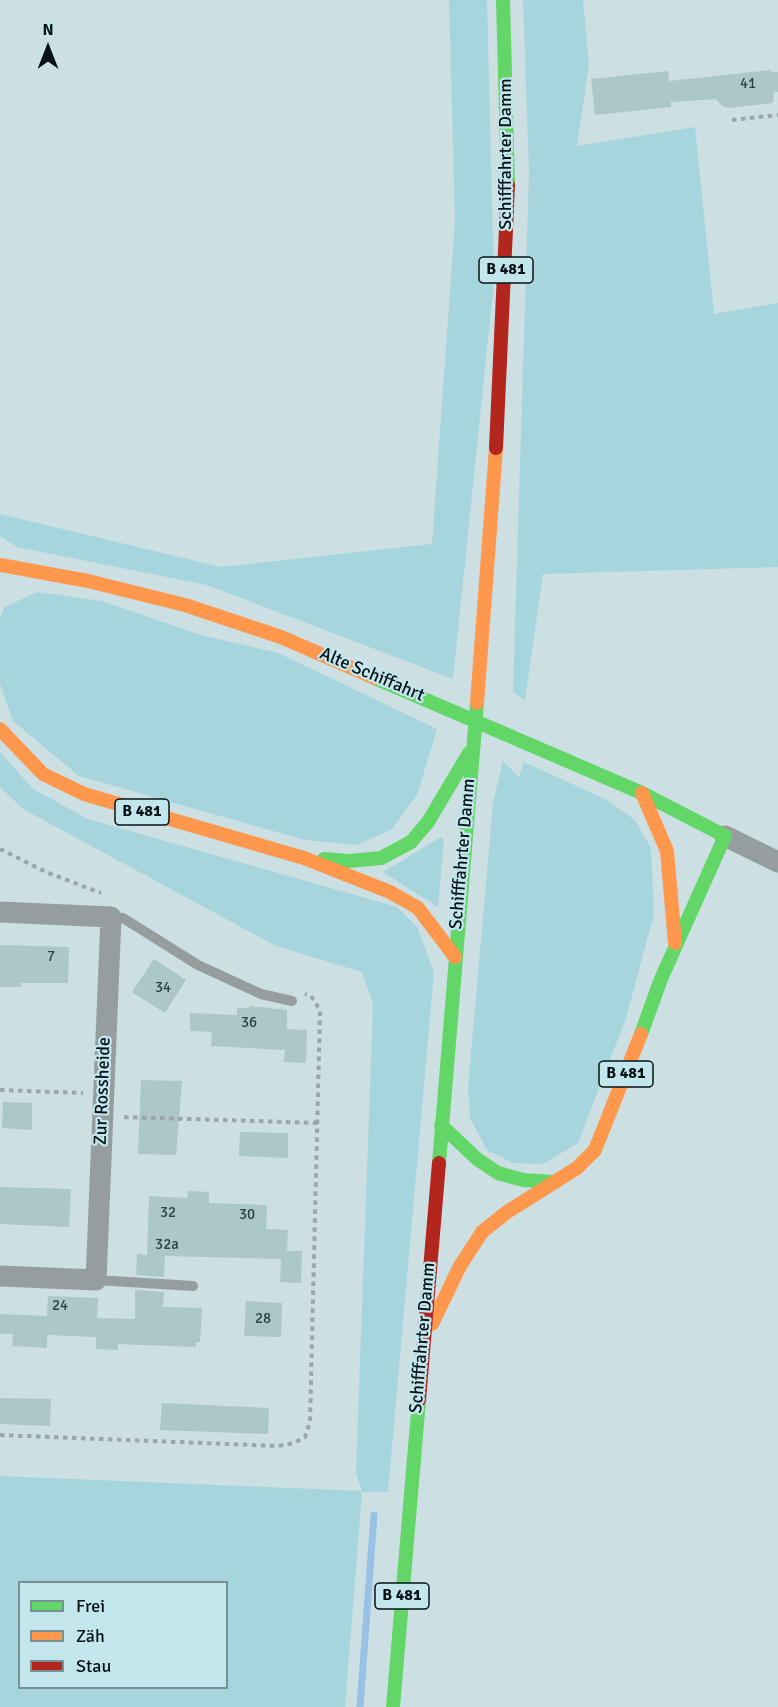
<!DOCTYPE html>
<meta charset="utf-8">
<style>
body{margin:0}
#map{position:relative;width:778px;height:1707px;overflow:hidden;background:#ccdfe2;font-family:Signika,sans-serif}
canvas{display:block}
.legend{position:absolute;left:18px;top:1581px;width:210px;height:108px;box-sizing:border-box;background:#c2e6ec;border:2px solid #779296;margin:0;padding:8px 10px;list-style:none;font-size:18px;color:#071316}
.legend li{display:flex;align-items:center;gap:12px;height:30px}
.legend b{width:30px;border:2px solid #779296}
.north{position:absolute;left:18px;top:18px;width:60px;height:60px;-webkit-text-stroke:4px #c2e6ec;paint-order:stroke;rotate:0deg;font-size:16px;font-weight:700;line-height:24px;text-align:center;color:#071316}
.north::after{content:'';display:block;margin:auto;width:21px;height:27px;background:#071316;clip-path:polygon(50% 0,100% 100%,50% 72%,0 100%)}
</style>
<div id="map">
<canvas width="778" height="1707"></canvas>
<ul class="legend">
<li><b style="height:8px;background:#63d668"></b>Frei</li>
<li><b style="height:8px;background:#ff974d"></b>Zäh</li>
<li><b style="height:8px;background:#b3261e"></b>Stau</li>
</ul>
<div class="north">N</div>
</div>
<script>
const g = document.querySelector('canvas').getContext('2d');
g.lineJoin = 'round';
function paint(path, color) {
  g.fillStyle = color;
  g.fill(path, 'evenodd');
}
function toPath(rows) {
  const path = new Path2D();
  for (const r of rows) {
    path.moveTo(r[0], r[1]);
    for (let i = 2; i < r.length; i += 2) path.lineTo(r[i], r[i + 1]);
  }
  return path;
}
function strokePath(path, color, width, dash) {
  g.strokeStyle = color;
  g.lineWidth = width;
  g.lineCap = dash ? 'butt' : 'round';
  g.setLineDash(dash || []);
  g.stroke(path);
}
function label(font, color, halo, rows, align = 'center') {
  g.font = font + ' Signika,sans-serif';
  g.lineWidth = 4.5;
  g.setLineDash([]);
  g.textBaseline = 'middle';
  g.strokeStyle = halo;
  g.fillStyle = color;
  for (const [text, x, y, turn = 0] of rows) {
    g.save();
    g.translate(x, y);
    g.rotate((+turn || 0) * Math.PI / 180);
    g.textAlign = isNaN(turn) ? turn : align;
    if (halo) g.strokeText(text, 0, 0);
    g.fillText(text, 0, 0);
    g.restore();
  }
}
const green = toPath([
 [449,0,487,0,494,281,453,679,207,585,17,547,0,536,0,514,221,567,432,544,455,221],
 [523,0,583,0,589,64,577,146,695,127,714,314,778,303,778,567,543,574,525,700,513,692,529,172],
 [37,592,102,601,201,635,278,653,437,729,417,795,391,830,356,845,305,840,79,776,13,721,0,684,0,617,5,607],
 [0,752,33,789,88,819,397,907,417,927,434,972,388,1492,362,1492,345,1707,0,1707,0,1476,362,1491,356,1473,373,1004,362,972,276,946,23,809,0,787],
 [20,1582,226,1582,226,1688,20,1688],
 [503,761,519,777,524,762,607,800,635,820,651,848,654,914,626,1018,578,1143,543,1164,513,1163,487,1150,470,1118,468,1088,493,803],
 [441,837,444,840,438,907,383,872]
]);
const stream = toPath([
 [360,1707,374,1515]
]);
const building = toPath([
 [771,70,771,72,778,72,778,92,774,92,773,103,728,108,722,106,716,99,671,102,671,107,595,115,591,79,668,71,669,81],
 [0,945,69,947,68,983,21,983,21,987,0,987],
 [154,959,186,980,165,1013,132,992],
 [249,1006,287,1010,287,1029,307,1030,306,1063,284,1062,285,1050,211,1046,212,1032,190,1031,190,1013,237,1015,237,1008,249,1008],
 [141,1080,182,1081,176,1155,138,1154],
 [3,1102,32,1103,32,1130,2,1128],
 [240,1132,288,1133,288,1158,239,1156],
 [0,1187,71,1189,69,1227,0,1224],
 [188,1191,209,1192,209,1203,267,1205,266,1229,288,1230,287,1251,302,1251,301,1283,280,1282,281,1259,165,1256,164,1277,136,1275,137,1254,147,1255,149,1196,187,1198],
 [135,1290,164,1292,163,1307,202,1308,200,1342,196,1342,196,1347,118,1344,118,1350,96,1349,96,1337,47,1335,47,1348,12,1346,13,1334,0,1334,0,1314,47,1316,48,1296,98,1298,97,1318,135,1319],
 [246,1301,282,1303,281,1337,244,1336],
 [0,1398,51,1399,50,1426,0,1424],
 [162,1403,269,1408,268,1434,160,1430]
]);
const path = toPath([
 [732,120,778,115],
 [0,849,46,872,101,893],
 [0,1090,83,1093],
 [124,1117,318,1123],
 [0,1435,278,1446,294,1443,305,1437,310,1422,320,1010,311,996,305,994]
]);
const lane = toPath([
 [111,917,123,918,198,965,261,994,292,1001],
 [96,1280,193,1286]
]);
const street = toPath([
 [725,836,778,862],
 [0,912,111,917,96,1280,0,1276]
]);
const fast = toPath([
 [503,0,508,185],
 [375,678,642,793,725,836],
 [324,859,349,861,381,858,411,842,428,822,469,753],
 [641,1034,661,979,725,836],
 [441,1125,477,1159,498,1173,523,1180,554,1182],
 [439,1163,477,703],
 [393,1707,419,1400]
]);
const slow = toPath([
 [0,565,88,581,185,605,281,637,375,678],
 [477,703,496,448],
 [0,729,43,774,84,794,304,858,390,892,418,908,455,957],
 [642,793,667,851,675,943],
 [432,1324,460,1266,482,1232,507,1212,577,1168,595,1150,641,1034]
]);
const jam = toPath([
 [496,448,508,185],
 [419,1400,439,1163]
]);
const numberNames = [
 ["41",748,84],
 ["7",51,957],
 ["34",163,988],
 ["36",249,1023],
 ["32",168,1213],
 ["30",247,1215],
 ["32a",167,1245],
 ["24",60,1306],
 ["28",263,1319]
];
const shields = [
 [506,270,54],
 [142,812,54],
 [626,1074,54],
 [402,1596,54]
];
const shieldNames = [
 ["B 481",506,270],
 ["B 481",142,812],
 ["B 481",626,1074],
 ["B 481",402,1596]
];
const streetNames = [
 ["Schifffahrter Damm",506,154,-90],
 ["Alte Schiffahrt",372,675,23],
 ["Schifffahrter Damm",463,854,-85],
 ["Zur Rossheide",103,1091,-88],
 ["Schifffahrter Damm",423,1338,-85]
];
paint(green, '#a7d5dd');
strokePath(stream, '#99c1e6', 7);
paint(building, '#acc7c7');
strokePath(path, '#9ca5a7', 4, [4.5, 4.5]);
strokePath(lane, '#969d9f', 10);
strokePath(street, '#969d9f', 21);
strokePath(fast, '#63d668', 14);
strokePath(slow, '#ff974d', 14);
strokePath(jam, '#b3261e', 14);
label('15px', '#304042', null, numberNames);
for (const [x, y, w] of shields) {
  const box = new Path2D();
  box.roundRect(x - w / 2, y - 13, w, 26, 4.5);
  g.fillStyle = '#c2e6ec';
  g.fill(box);
  strokePath(box, '#071316', 1.5);
}
label('bold 16px', '#071316', null, shieldNames);
label('18px', '#071316', '#c2e6ec', streetNames);
</script>
